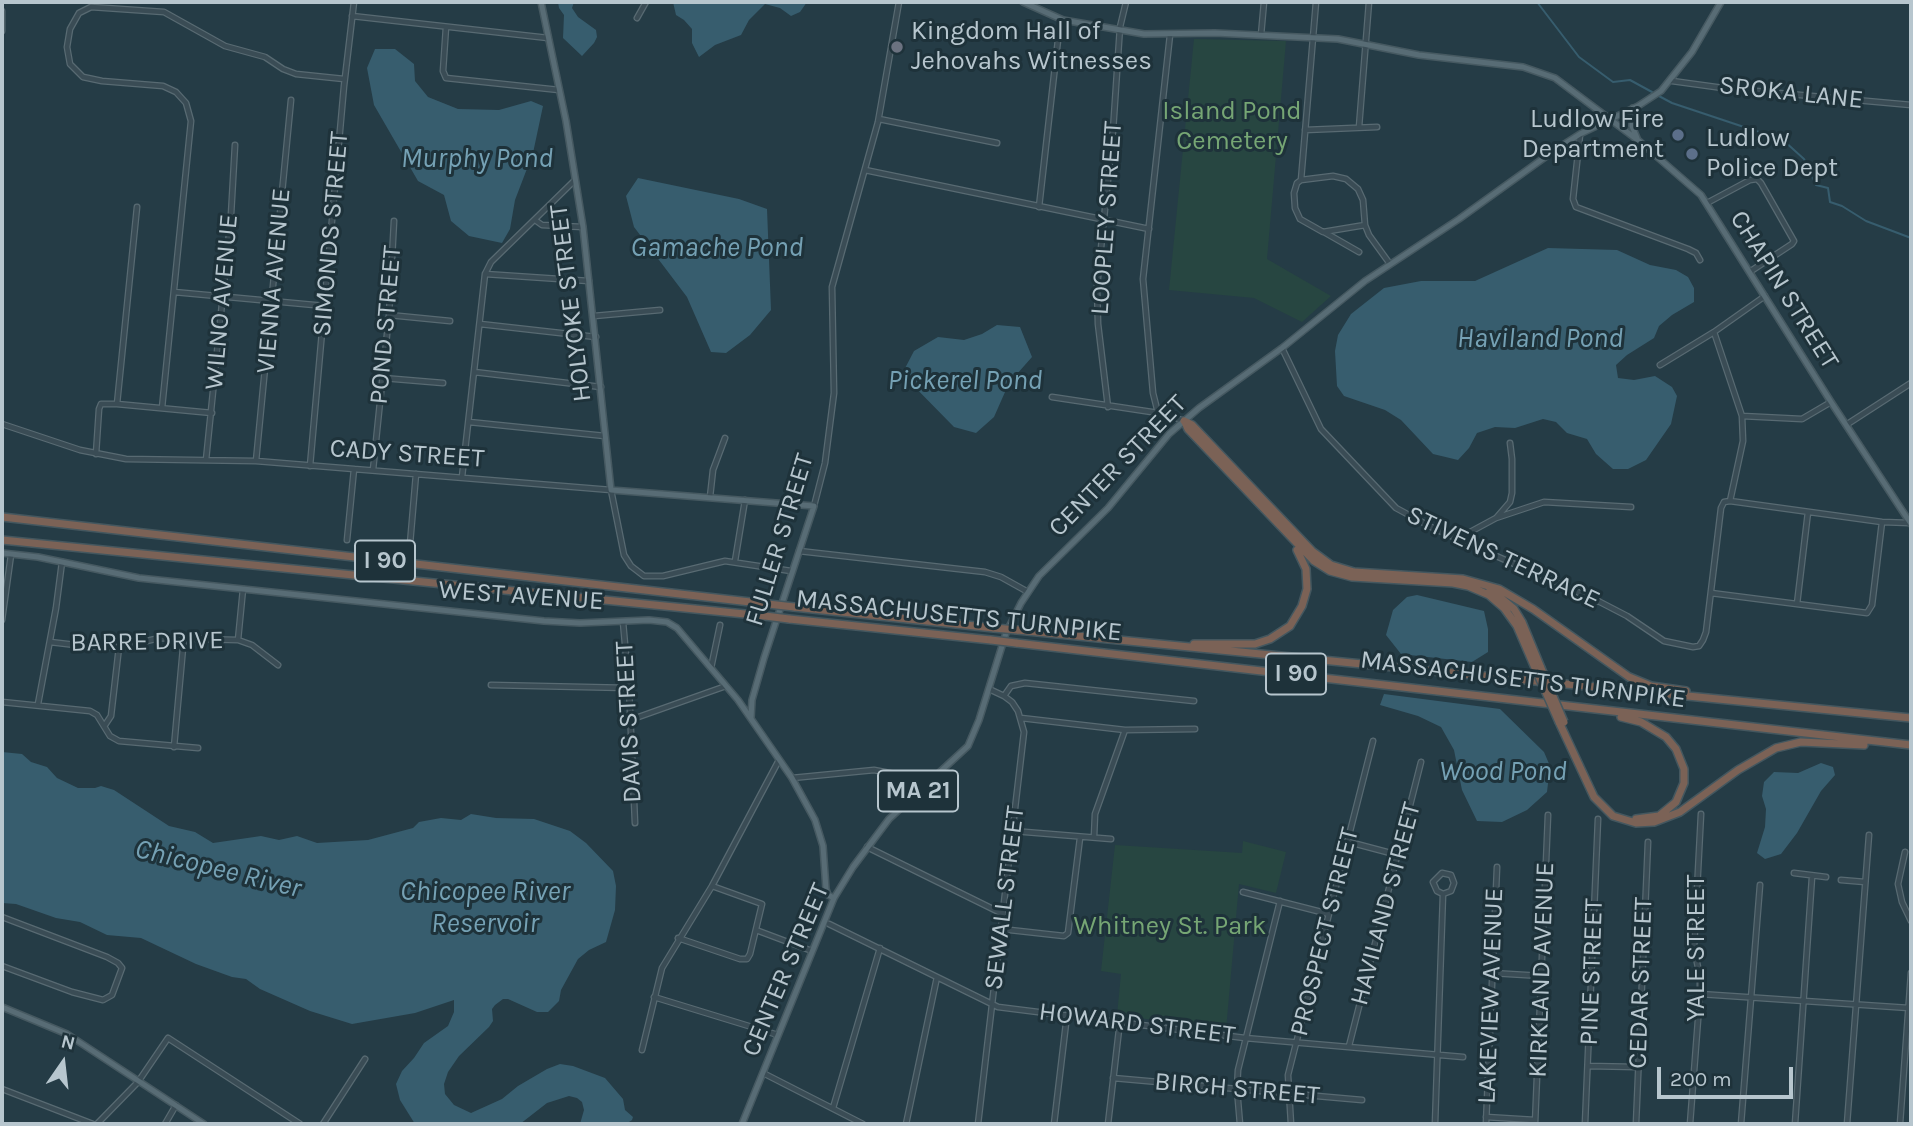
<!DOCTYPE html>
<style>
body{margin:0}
#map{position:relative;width:1913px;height:1126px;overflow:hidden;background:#253c46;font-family:Karla,sans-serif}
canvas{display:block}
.frame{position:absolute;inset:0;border:4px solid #b7c6ce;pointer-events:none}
.north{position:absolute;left:28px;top:1028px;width:70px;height:70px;-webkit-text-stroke:5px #1e323a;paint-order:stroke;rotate:14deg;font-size:19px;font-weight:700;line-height:28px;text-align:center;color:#b7c6ce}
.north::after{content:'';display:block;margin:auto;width:24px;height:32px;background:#b7c6ce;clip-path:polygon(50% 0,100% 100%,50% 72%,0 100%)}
.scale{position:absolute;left:1657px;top:1067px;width:136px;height:32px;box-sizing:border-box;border:4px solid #b7c6ce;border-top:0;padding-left:9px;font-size:21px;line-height:24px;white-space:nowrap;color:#b7c6ce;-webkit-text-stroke:5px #1e323a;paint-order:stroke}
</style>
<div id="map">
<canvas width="1913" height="1126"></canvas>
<div class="frame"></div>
<div class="north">N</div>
<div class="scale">200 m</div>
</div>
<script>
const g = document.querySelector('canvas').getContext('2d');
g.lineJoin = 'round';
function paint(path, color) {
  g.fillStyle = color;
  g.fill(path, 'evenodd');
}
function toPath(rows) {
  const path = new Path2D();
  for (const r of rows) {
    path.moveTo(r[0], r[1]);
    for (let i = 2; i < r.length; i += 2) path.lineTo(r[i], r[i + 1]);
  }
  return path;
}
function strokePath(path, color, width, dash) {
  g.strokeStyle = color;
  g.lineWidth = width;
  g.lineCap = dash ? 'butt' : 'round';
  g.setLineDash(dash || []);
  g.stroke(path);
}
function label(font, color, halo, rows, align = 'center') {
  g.font = font + ' Karla,sans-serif';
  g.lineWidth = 6;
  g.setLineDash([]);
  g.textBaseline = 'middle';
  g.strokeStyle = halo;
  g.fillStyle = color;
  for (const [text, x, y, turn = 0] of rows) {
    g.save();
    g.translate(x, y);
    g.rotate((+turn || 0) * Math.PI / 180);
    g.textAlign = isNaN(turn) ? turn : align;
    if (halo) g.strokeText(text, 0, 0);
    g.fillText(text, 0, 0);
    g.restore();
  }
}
const green = toPath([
 [1194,39,1286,41,1267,259,1331,296,1302,322,1254,298,1169,290],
 [1243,841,1286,852,1276,893,1239,884,1226,1030,1117,1015,1121,974,1101,971,1115,845,1242,853]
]);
const water = toPath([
 [558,2,574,2,572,8,578,17,596,30,597,37,594,43,582,56,563,38,564,15,559,8],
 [673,2,807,2,800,12,791,16,780,8,765,4,749,20,741,35,715,45,699,57,692,43,692,29,684,20,676,15],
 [375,49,395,49,414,64,415,81,428,97,458,109,499,110,531,101,543,106,533,153,515,200,510,229,502,243,469,236,451,221,444,195,418,181,374,105,367,68],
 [638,178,739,199,767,209,771,310,750,335,726,353,711,352,687,297,634,227,626,196],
 [1548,248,1617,250,1650,265,1676,270,1688,277,1694,288,1694,302,1672,315,1659,326,1654,338,1627,355,1616,365,1618,378,1634,380,1655,376,1672,387,1677,396,1671,424,1646,460,1628,469,1613,469,1596,454,1587,439,1567,433,1556,422,1543,419,1515,428,1495,427,1477,433,1469,448,1458,460,1433,454,1401,420,1385,410,1344,396,1337,386,1335,351,1338,335,1351,314,1384,288,1421,281,1475,281],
 [997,325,1020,327,1032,357,1009,383,994,417,976,433,954,427,902,374,914,351,938,337,964,340,982,334],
 [1417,595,1484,611,1488,629,1488,652,1472,662,1401,654,1386,635,1393,610,1407,597],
 [1384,694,1500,709,1544,752,1550,766,1547,792,1527,810,1502,822,1477,821,1462,790,1454,750,1441,727,1418,716,1380,705],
 [2,752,22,754,31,762,47,767,57,778,78,788,95,788,101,786,114,790,169,826,195,832,213,843,261,836,279,840,297,836,317,843,368,840,413,828,419,822,441,818,461,820,471,814,496,818,534,819,570,831,586,843,613,871,616,886,615,910,606,942,589,950,578,959,561,990,559,1001,548,1012,537,1012,508,999,503,999,495,1005,492,1009,493,1021,489,1027,459,1056,448,1072,444,1084,445,1094,454,1105,471,1113,502,1099,518,1086,547,1069,560,1064,573,1066,605,1078,623,1099,625,1110,633,1117,632,1120,626,1124,580,1124,584,1110,582,1102,577,1098,569,1096,547,1103,520,1124,415,1124,400,1100,396,1084,402,1071,414,1058,424,1043,448,1026,454,1012,454,1000,415,1013,352,1024,310,1011,260,989,246,979,232,977,196,964,141,938,107,935,80,922,56,918,16,904,2,903],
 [1821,763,1833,767,1835,775,1821,791,1797,833,1781,854,1765,859,1757,853,1765,827,1766,809,1762,796,1764,782,1774,772,1798,773]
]);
const stream = toPath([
 [1537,2,1579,57,1613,82,1630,80,1652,92],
 [1657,95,1672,103,1783,140,1804,159,1816,185,1828,188,1830,202,1842,206,1866,221,1911,238]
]);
const minor = toPath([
 [2,11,2,31],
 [352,16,548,38],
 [637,18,646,2],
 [446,27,443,71,446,78,559,90],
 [1261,35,1264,2],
 [1672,81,1723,88,1911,105],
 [879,119,997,143],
 [1359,127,1369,2],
 [1305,130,1377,127],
 [1580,135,1573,199,1576,207,1688,249,1696,253,1700,260],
 [865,170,1149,229],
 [1333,176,1346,179,1358,189,1363,200,1365,225,1323,232,1300,219,1295,208,1294,193,1297,183,1301,180,1333,176],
 [1301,180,1316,2],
 [1707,203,1750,180,1757,179,1761,183,1794,241,1792,244,1751,271],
 [1039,207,1058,40,1063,20],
 [535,220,542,225,583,227],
 [1365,225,1369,235,1390,264],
 [1324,232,1359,252],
 [485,274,589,281],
 [174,292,325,306],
 [1765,296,1714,332,1742,416,1802,419,1831,402],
 [389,315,450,321],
 [594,316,660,310],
 [480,324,596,337],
 [1282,348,1321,429,1396,508,1433,528,1600,602,1627,616,1664,641,1693,647,1699,646,1703,640,1706,632,1721,508,1724,502,1730,501],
 [1660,365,1714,332],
 [474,372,601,387],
 [383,378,443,383],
 [1052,397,1165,414,1184,421],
 [117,404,212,413],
 [1108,407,1098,324,1097,287,1113,131,1120,27,1126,2],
 [162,408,191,121,186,103,176,92,163,86,102,81,83,77,70,64,67,47,70,29,79,13,91,7,164,12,225,46,265,57,283,69,296,74,344,79],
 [1158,413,1153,393,1143,279,1170,35],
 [469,422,605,436],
 [2,424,80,450,126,459,256,461,611,490,624,555,631,566,644,576,663,576,725,561,791,571],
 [1846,425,1911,383],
 [96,454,99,409,101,404,117,404,137,207],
 [206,460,231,215,235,145],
 [256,461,291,100],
 [310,466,344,86,354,2],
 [373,470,389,315,394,221],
 [462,477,485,274,491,262,575,180],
 [710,497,713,470,725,438],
 [1730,501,1882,522,1910,523],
 [1730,501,1743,441,1742,416],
 [814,506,825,463,834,393,832,287,878,122,899,2],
 [1497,517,1510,502,1512,493,1512,459,1510,443],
 [1459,538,1496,518,1544,502,1631,507],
 [347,540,354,469],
 [410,544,416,474],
 [799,551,985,572,1001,577,1028,592],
 [735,561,745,500],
 [1711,593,1867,613,1872,605,1882,522],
 [1797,604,1808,512],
 [2,620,11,555],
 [623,622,629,688,635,823],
 [238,640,243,589],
 [50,642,84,646,119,647,160,638,238,640,252,645,278,665],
 [711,668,720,625],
 [491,685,629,688],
 [1004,696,1011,686,1025,683,1194,701],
 [2,702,90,711,97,715,110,736,119,741,198,748],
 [38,704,56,608,62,562],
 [1021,718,1125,730,1195,729],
 [630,720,726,686],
 [105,725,111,716,119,647],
 [174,747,184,637],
 [792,778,874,770,900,775,923,787],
 [1013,831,1111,839],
 [1094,837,1095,814,1125,730],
 [1349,842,1398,855],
 [867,847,1003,914],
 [1905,852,1898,884,1902,902,1911,921],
 [1794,873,1826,877],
 [1841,880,1865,882],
 [1243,892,1329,914],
 [2,917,107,957,118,963,122,968,112,995,103,1000,72,992,2,966],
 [829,924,998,1007,1245,1038,1463,1057],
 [1001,929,1064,936,1068,933,1080,838],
 [756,930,812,951],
 [678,938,740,959,747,959,750,954,762,904,712,886],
 [1492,973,1542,976],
 [1700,994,1909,1008],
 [654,997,778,1035],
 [1349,1046,1421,762],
 [642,1050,662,968,712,886,779,760],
 [1588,1066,1637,1067],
 [763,1073,863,1124],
 [1113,1078,1362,1100],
 [2,1089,93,1124],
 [833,1108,880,948],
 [1486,1117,1535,1120],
 [97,1124,138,1082,168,1038,300,1124],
 [165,1124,176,1105],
 [323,1124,365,1059],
 [906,1124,937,977],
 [978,1124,1024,732,1018,711,1012,702,1004,696,989,689],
 [1054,1124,1067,1015],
 [1108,1124,1120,1021],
 [1240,1124,1237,1089,1238,1070,1280,901],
 [1291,1124,1288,1075,1373,741],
 [1435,1124,1443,894,1451,891,1454,883,1451,875,1442,873,1433,882,1437,891,1443,894],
 [1486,1124,1497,867],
 [1535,1124,1548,815],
 [1585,1124,1598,819],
 [1636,1124,1648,842],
 [1690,1124,1700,994,1700,977,1694,948,1701,814],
 [1741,1124,1760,885],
 [1795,1124,1812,877],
 [1847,1124,1869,835],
 [1900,1124,1911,973]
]);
const major = toPath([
 [541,2,566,121,583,227,611,490,814,506,764,658,752,700,751,718],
 [1023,2,1063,20,1144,34,1215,33,1338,39,1419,55,1523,67,1555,78,1639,141,1701,195,1831,402,1911,524],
 [1633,108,1632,126,1637,138],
 [2,553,38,557,139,578,544,621,580,623,649,620,667,622,677,628,738,700,792,778,815,820,823,846,826,889,828,895,834,898],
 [2,1007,67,1034,204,1124],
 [742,1124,834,898,853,867,889,819,968,746,979,720,1006,633,1021,603,1039,576,1108,508,1169,434,1199,408,1282,348,1365,281,1459,219,1555,150,1580,134,1638,106,1661,91,1692,52,1721,2]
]);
const highway = toPath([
 [1184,421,1192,425,1312,551,1331,565,1354,572,1463,579,1499,589,1533,609,1629,677,1651,686,1686,691],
 [1185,422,1188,429,1314,561,1330,571,1352,577,1453,583,1468,586,1489,595,1504,608,1517,626,1536,670],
 [2,517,768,604],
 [2,540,765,616],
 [1490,589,1514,609,1522,622,1541,668],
 [794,607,994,628],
 [789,619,991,640],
 [1017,630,1911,718],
 [1016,643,1911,745],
 [1194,644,1255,644,1270,639,1290,626,1302,606,1307,589,1306,569,1297,550],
 [1621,717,1641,722,1666,737,1676,749,1684,769,1684,783,1676,802,1659,816,1636,819],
 [1559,722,1594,797,1613,816,1636,823,1654,822,1680,812,1738,770,1776,748,1801,742,1864,745]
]);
const highwayBridge = toPath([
 [768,604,794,607],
 [765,616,789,619],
 [994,628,1017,630],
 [991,640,1016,643],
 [1541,668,1564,722],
 [1536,670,1559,722]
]);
const markers = [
 [897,47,7,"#6b7280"],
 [1678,135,7,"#5c6f8a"],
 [1692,154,7,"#5c6f8a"]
];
const shields = [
 [385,561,60],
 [1296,674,60],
 [918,791,80]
];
const shieldNames = [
 ["I 90",385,561],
 ["I 90",1296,674],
 ["MA 21",918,791]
];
const poiNames = [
 ["Kingdom Hall of",911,32],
 ["Jehovahs Witnesses",911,62],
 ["Ludlow Fire",1664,120,"right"],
 ["Department",1664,150,"right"],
 ["Ludlow",1706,139],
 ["Police Dept",1706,169]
];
const streetNames = [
 ["SROKA LANE",1791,93,6],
 ["LOOPLEY STREET",1107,218,-86],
 ["SIMONDS STREET",331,234,-85],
 ["VIENNA AVENUE",274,281,-85],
 ["CHAPIN STREET",1784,290,58],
 ["WILNO AVENUE",222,302,-85],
 ["HOLYOKE STREET",571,303,-97],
 ["POND STREET",386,325,-85],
 ["CADY STREET",407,454,4],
 ["CENTER STREET",1118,466,-46],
 ["FULLER STREET",780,540,-73],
 ["STIVENS TERRACE",1503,558,25],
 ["WEST AVENUE",521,596,4],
 ["MASSACHUSETTS TURNPIKE",959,616,6],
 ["BARRE DRIVE",147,642,-1],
 ["MASSACHUSETTS TURNPIKE",1523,680,7],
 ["DAVIS STREET",629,722,-93],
 ["SEWALL STREET",1005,898,-83],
 ["HAVILAND STREET",1386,904,-75],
 ["PROSPECT STREET",1325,932,-76],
 ["YALE STREET",1697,948,-90],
 ["CENTER STREET",786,970,-67],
 ["KIRKLAND AVENUE",1542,970,-88],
 ["PINE STREET",1592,972,-88],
 ["CEDAR STREET",1641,983,-88],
 ["LAKEVIEW AVENUE",1491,996,-88],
 ["HOWARD STREET",1137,1024,7],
 ["BIRCH STREET",1237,1089,5]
];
const parkNames = [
 ["Island Pond",1232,112],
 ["Cemetery",1232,142],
 ["Whitney St. Park",1170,927]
];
const waterNames = [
 ["Murphy Pond",477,159],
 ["Gamache Pond",717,248],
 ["Haviland Pond",1540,339],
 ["Pickerel Pond",965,381],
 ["Wood Pond",1503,772],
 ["Chicopee River",218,869,14],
 ["Chicopee River",485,892],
 ["Reservoir",485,924]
];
paint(green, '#274641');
paint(water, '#375d6e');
strokePath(stream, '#375d6e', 2);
strokePath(minor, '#586a72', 7);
strokePath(major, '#465961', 8);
strokePath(highway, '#44575f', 10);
strokePath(minor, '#3a4c55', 4.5);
strokePath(major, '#586c75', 5);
strokePath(highway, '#7b6256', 7);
strokePath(highwayBridge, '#44575f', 10, []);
strokePath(highwayBridge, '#7b6256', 7);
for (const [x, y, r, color] of markers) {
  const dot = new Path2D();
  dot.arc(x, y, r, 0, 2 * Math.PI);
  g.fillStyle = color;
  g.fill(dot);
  strokePath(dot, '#1e323a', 2.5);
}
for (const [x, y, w] of shields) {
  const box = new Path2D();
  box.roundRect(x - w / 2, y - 20.5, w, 41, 5);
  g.fillStyle = '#1e323a';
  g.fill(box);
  strokePath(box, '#b7c6ce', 2);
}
label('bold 24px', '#b7c6ce', null, shieldNames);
label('26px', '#b7c6ce', '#1e323a', poiNames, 'left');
label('26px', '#b7c6ce', '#1e323a', streetNames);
label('26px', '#76a674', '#1e323a', parkNames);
label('italic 28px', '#75a1b4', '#1e323a', waterNames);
</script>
